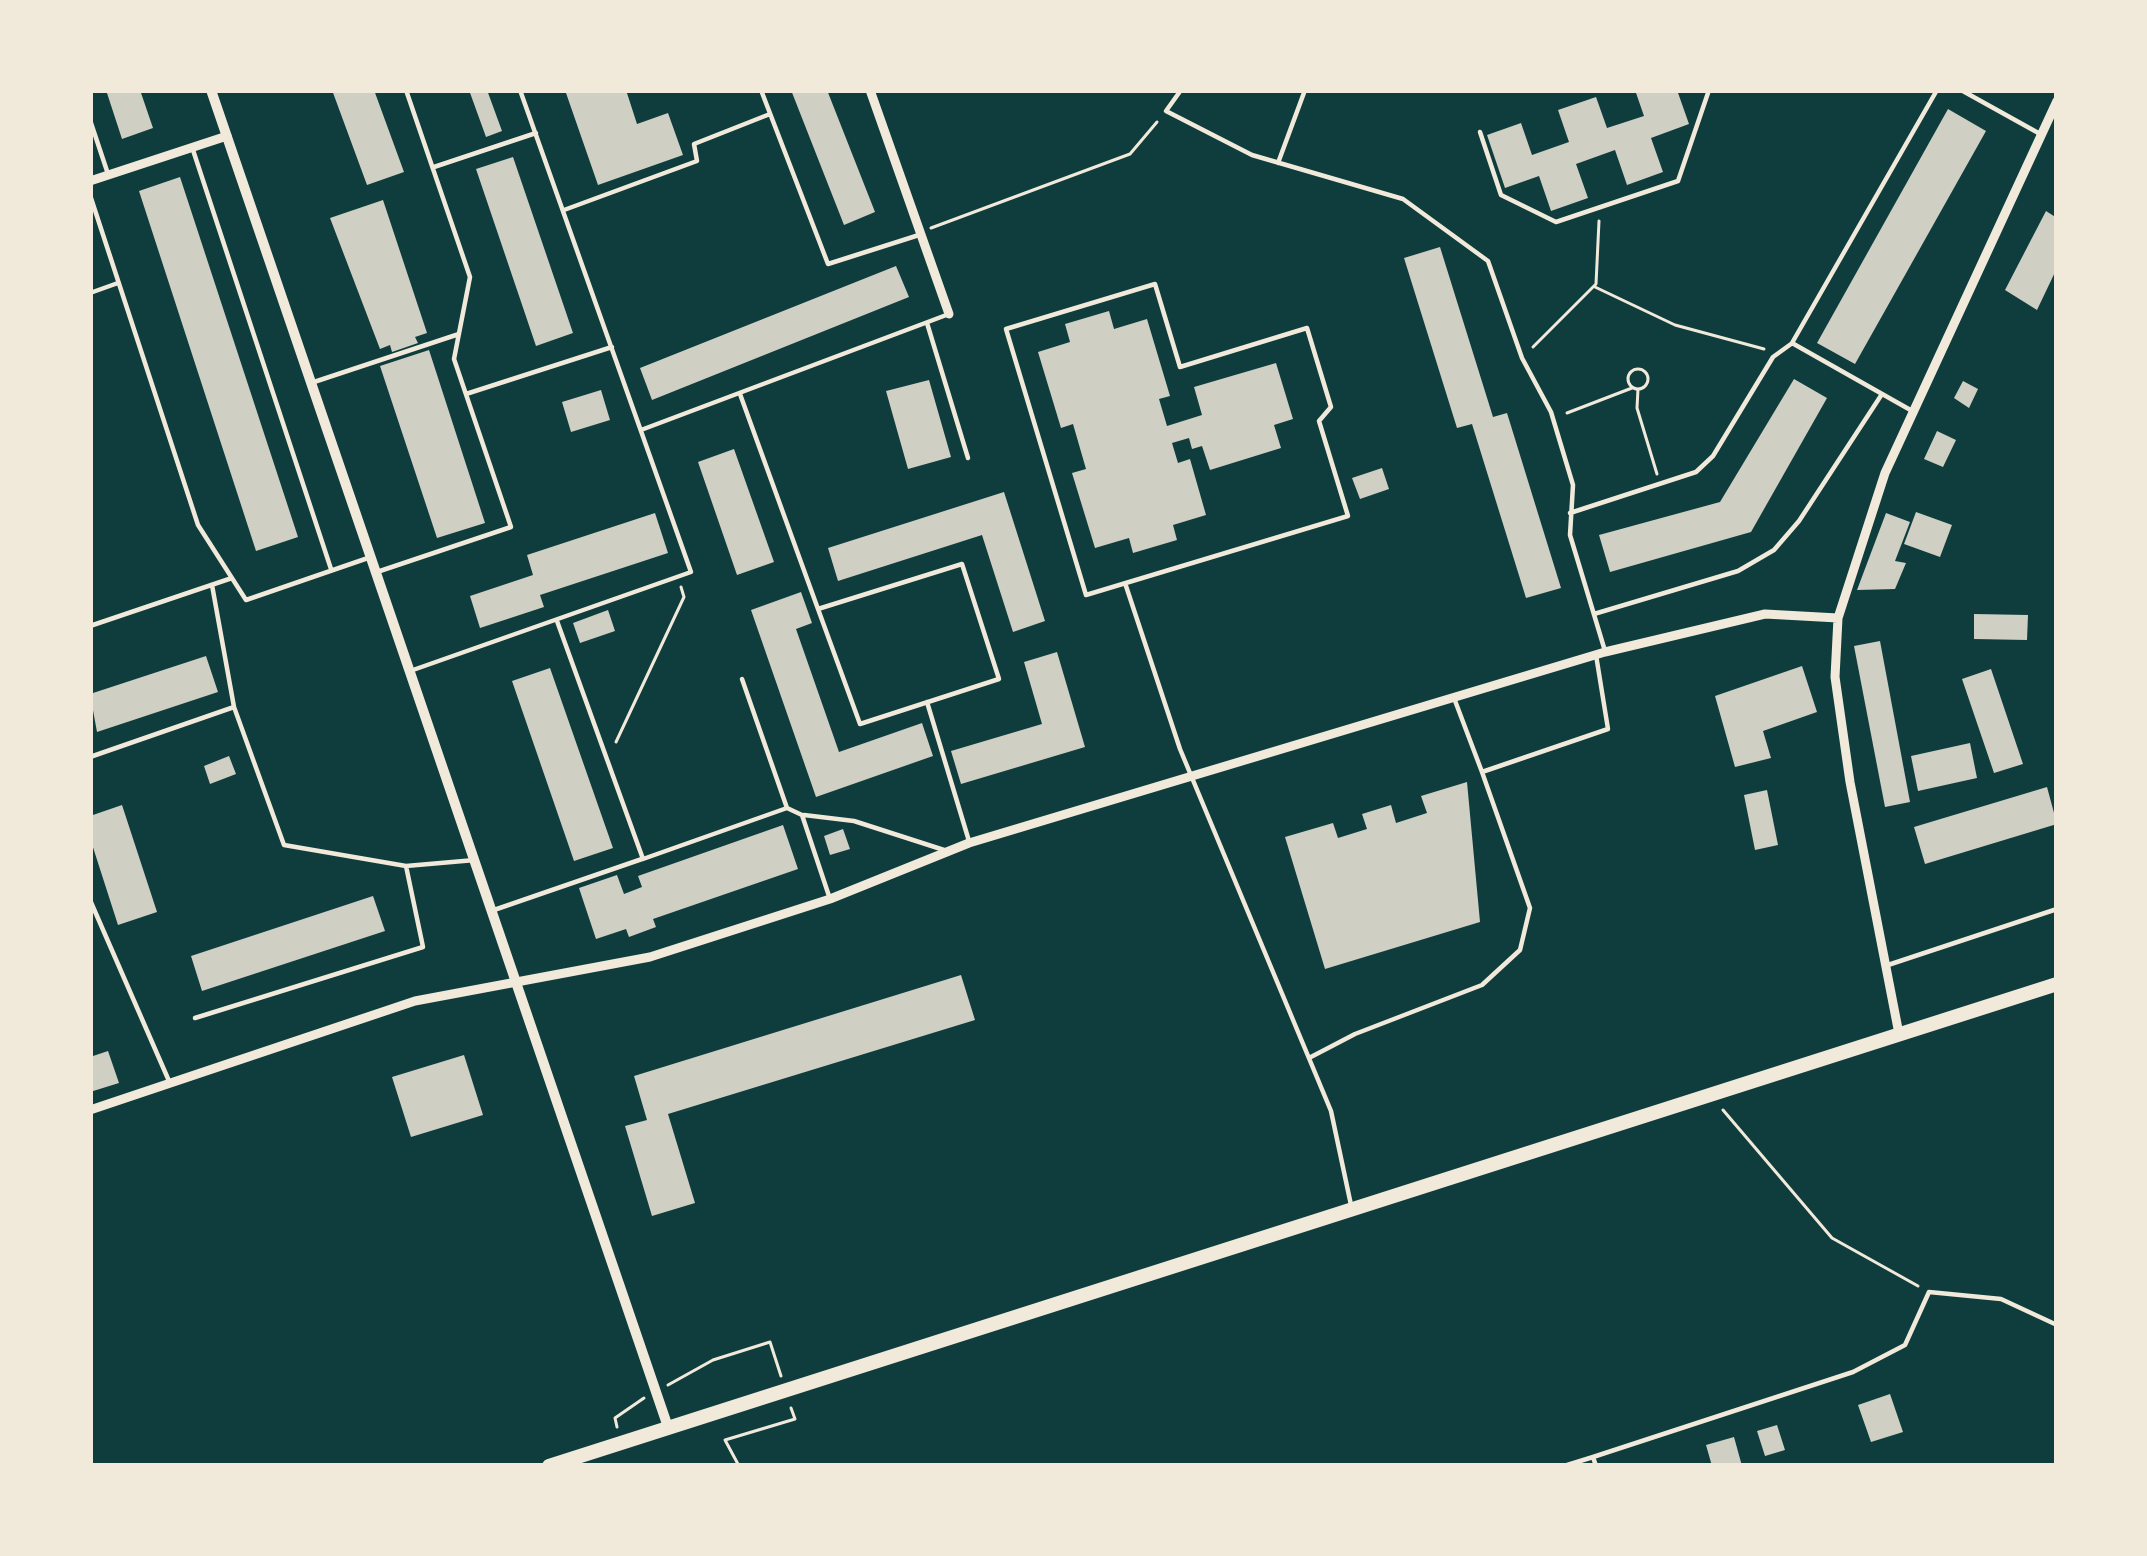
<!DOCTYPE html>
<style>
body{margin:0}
#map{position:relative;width:2147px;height:1556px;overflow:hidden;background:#0f3d3e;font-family:Ubuntu,sans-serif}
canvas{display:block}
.frame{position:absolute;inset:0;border:93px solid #f1e9da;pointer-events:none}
</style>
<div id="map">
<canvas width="2147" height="1556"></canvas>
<div class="frame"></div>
</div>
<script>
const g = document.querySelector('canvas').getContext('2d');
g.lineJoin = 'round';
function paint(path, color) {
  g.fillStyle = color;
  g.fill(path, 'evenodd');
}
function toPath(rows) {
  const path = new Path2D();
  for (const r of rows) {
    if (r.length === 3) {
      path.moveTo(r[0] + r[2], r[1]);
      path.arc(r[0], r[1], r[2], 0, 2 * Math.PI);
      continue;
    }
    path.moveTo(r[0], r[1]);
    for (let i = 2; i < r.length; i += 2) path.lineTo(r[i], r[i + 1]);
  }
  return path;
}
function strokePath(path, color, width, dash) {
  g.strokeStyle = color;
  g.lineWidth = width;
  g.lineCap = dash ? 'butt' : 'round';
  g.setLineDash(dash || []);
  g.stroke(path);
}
const building = toPath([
 [106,90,140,90,153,128,122,139],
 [332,90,374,90,404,172,367,185],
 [469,90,487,90,502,131,486,137],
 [576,90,626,90,637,124,668,113,683,155,598,185,566,93],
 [791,90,827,90,875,212,844,225],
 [1635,90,1677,90,1689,124,1651,138,1663,172,1627,185,1615,150,1576,164,1588,198,1551,211,1539,176,1505,188,1487,135,1521,123,1532,155,1569,142,1558,110,1596,97,1607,128,1644,116],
 [1948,109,1986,131,1855,364,1817,343],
 [513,157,573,333,536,346,476,169],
 [180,177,298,537,256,551,139,191],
 [383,200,427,333,415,337,418,343,392,352,390,345,380,349,330,218],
 [2046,211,2057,218,2057,268,2037,310,2005,290],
 [1440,247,1493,417,1507,413,1561,588,1526,598,1472,424,1457,428,1404,258],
 [896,266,909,297,652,400,640,368],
 [1109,311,1114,329,1147,319,1170,396,1159,399,1167,426,1202,415,1194,387,1276,363,1293,419,1274,425,1281,448,1210,470,1202,446,1192,449,1189,438,1172,443,1178,463,1190,459,1206,515,1173,525,1177,540,1133,553,1129,538,1095,548,1072,473,1086,469,1073,424,1061,428,1038,352,1070,342,1065,324],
 [429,350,485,523,437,538,380,366],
 [1794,379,1827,398,1751,532,1610,572,1599,535,1720,502],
 [929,380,951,457,908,469,886,391],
 [1963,381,1978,389,1969,408,1954,398],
 [601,390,610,420,571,432,562,402],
 [1937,431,1956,440,1943,467,1924,459],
 [734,449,774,562,737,575,698,462],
 [1382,468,1389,489,1360,499,1352,478],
 [1004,492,1045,621,1013,632,982,535,838,581,828,548],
 [1916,512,1952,525,1940,557,1904,544],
 [655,513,668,553,540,595,544,607,480,628,470,596,533,575,527,555],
 [1886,513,1910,522,1895,561,1906,563,1895,589,1857,590],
 [801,592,812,623,796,629,839,752,922,723,933,756,816,797,751,610],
 [608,610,615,631,580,643,573,623],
 [1974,614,2028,615,2027,640,1974,639],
 [1880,641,1910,802,1885,807,1854,646],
 [1057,652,1085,747,961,784,951,751,1042,724,1024,662],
 [206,656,218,692,97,732,90,694],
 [1802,666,1817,712,1763,731,1771,758,1735,767,1715,696],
 [550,668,613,848,574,861,512,681],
 [1991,669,2023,764,1994,773,1962,679],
 [1970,743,1977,778,1918,791,1911,756],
 [229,756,236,774,210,784,204,766],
 [1467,782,1480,922,1325,969,1285,837,1333,823,1338,838,1367,829,1362,814,1391,805,1396,823,1427,813,1421,796],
 [2047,787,2057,824,1925,864,1914,827],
 [1767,790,1778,845,1755,850,1744,795],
 [122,805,157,912,118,925,90,838,90,816],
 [783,825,798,869,653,919,656,927,629,937,626,929,596,939,579,888,617,875,624,894,642,887,638,876],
 [843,829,850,849,830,855,824,836],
 [373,896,385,931,202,991,191,956],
 [961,975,975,1020,668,1114,695,1203,652,1216,625,1126,647,1120,634,1076],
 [108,1051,119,1083,90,1092,90,1057],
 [464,1055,483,1115,411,1137,392,1077],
 [1890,1394,1903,1432,1871,1442,1858,1405],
 [1777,1425,1785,1450,1765,1456,1757,1431],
 [1734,1437,1742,1466,1712,1466,1706,1445]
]);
const path = toPath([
 [931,228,1130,154,1157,122],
 [1595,287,1675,325,1764,349],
 [1533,347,1596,284,1599,221],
 [1638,379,10],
 [1638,389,1637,408,1657,474],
 [1567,413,1632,388],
 [616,742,684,597,681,587],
 [1723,1110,1832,1238,1918,1286],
 [668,1385,713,1360,770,1342,781,1376],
 [617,1427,615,1418,644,1398],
 [739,1466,725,1440,795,1419,791,1408]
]);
const service = toPath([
 [761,90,828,264,919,235],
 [1181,90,1166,111,1252,155,1403,199,1488,261,1522,358,1551,412,1573,485,1570,535,1605,651],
 [1961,90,2042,135],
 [90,120,107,171],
 [1480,132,1501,195,1556,222,1678,181,1709,90],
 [192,147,331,569],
 [1278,163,1305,90],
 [434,167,536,133],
 [90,195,198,525,246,600,368,558],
 [564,210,697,161,694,144,770,114],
 [1155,284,1180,367,1307,328,1331,407,1319,421,1348,516,1086,595,1006,329,1155,284],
 [90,293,118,283],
 [927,323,968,458],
 [311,383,459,334],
 [466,394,612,347],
 [740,394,818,609,860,724,999,679,962,564,818,609],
 [1914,412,1792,343,1937,90],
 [641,430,949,314],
 [1570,513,1696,472,1713,456,1773,357,1791,344],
 [377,572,511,527,454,359,470,277,406,90],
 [212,585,234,707],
 [1126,586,1180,749,1331,1111,1351,1205],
 [1594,614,1738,571,1774,550,1799,521,1882,394],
 [557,621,643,859,787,808,802,815,830,899],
 [90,626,232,578],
 [413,670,691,572,520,90],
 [742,679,787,808],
 [1454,698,1482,772,1608,729,1596,655],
 [927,702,969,841],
 [90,757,234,707,284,845,406,866,475,860],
 [804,815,854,821,944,850],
 [90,900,169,1081],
 [494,910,642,859],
 [1888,965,2057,909],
 [195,1018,423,947,406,866],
 [1309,1058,1355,1034,1482,985,1520,950,1530,908,1482,772],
 [1564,1466,1593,1457],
 [1596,1466,1593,1457,1853,1372,1905,1345,1929,1292,2001,1299,2057,1325]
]);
const minor = toPath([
 [870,90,949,314],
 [90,181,227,136],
 [1899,1034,1850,782,1835,677,1838,618,1885,473,2057,101],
 [90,1110,415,1001,650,957,830,899,969,843,1605,652,1765,614,1838,618]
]);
const tertiary = toPath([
 [211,90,668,1427]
]);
const primary = toPath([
 [549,1466,2057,984]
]);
paint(building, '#cfcfc3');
strokePath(path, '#f1e9da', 3);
strokePath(service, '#f1e9da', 4.5);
strokePath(minor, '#f1e9da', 9);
strokePath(tertiary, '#f1e9da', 10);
strokePath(primary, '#f1e9da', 14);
</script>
